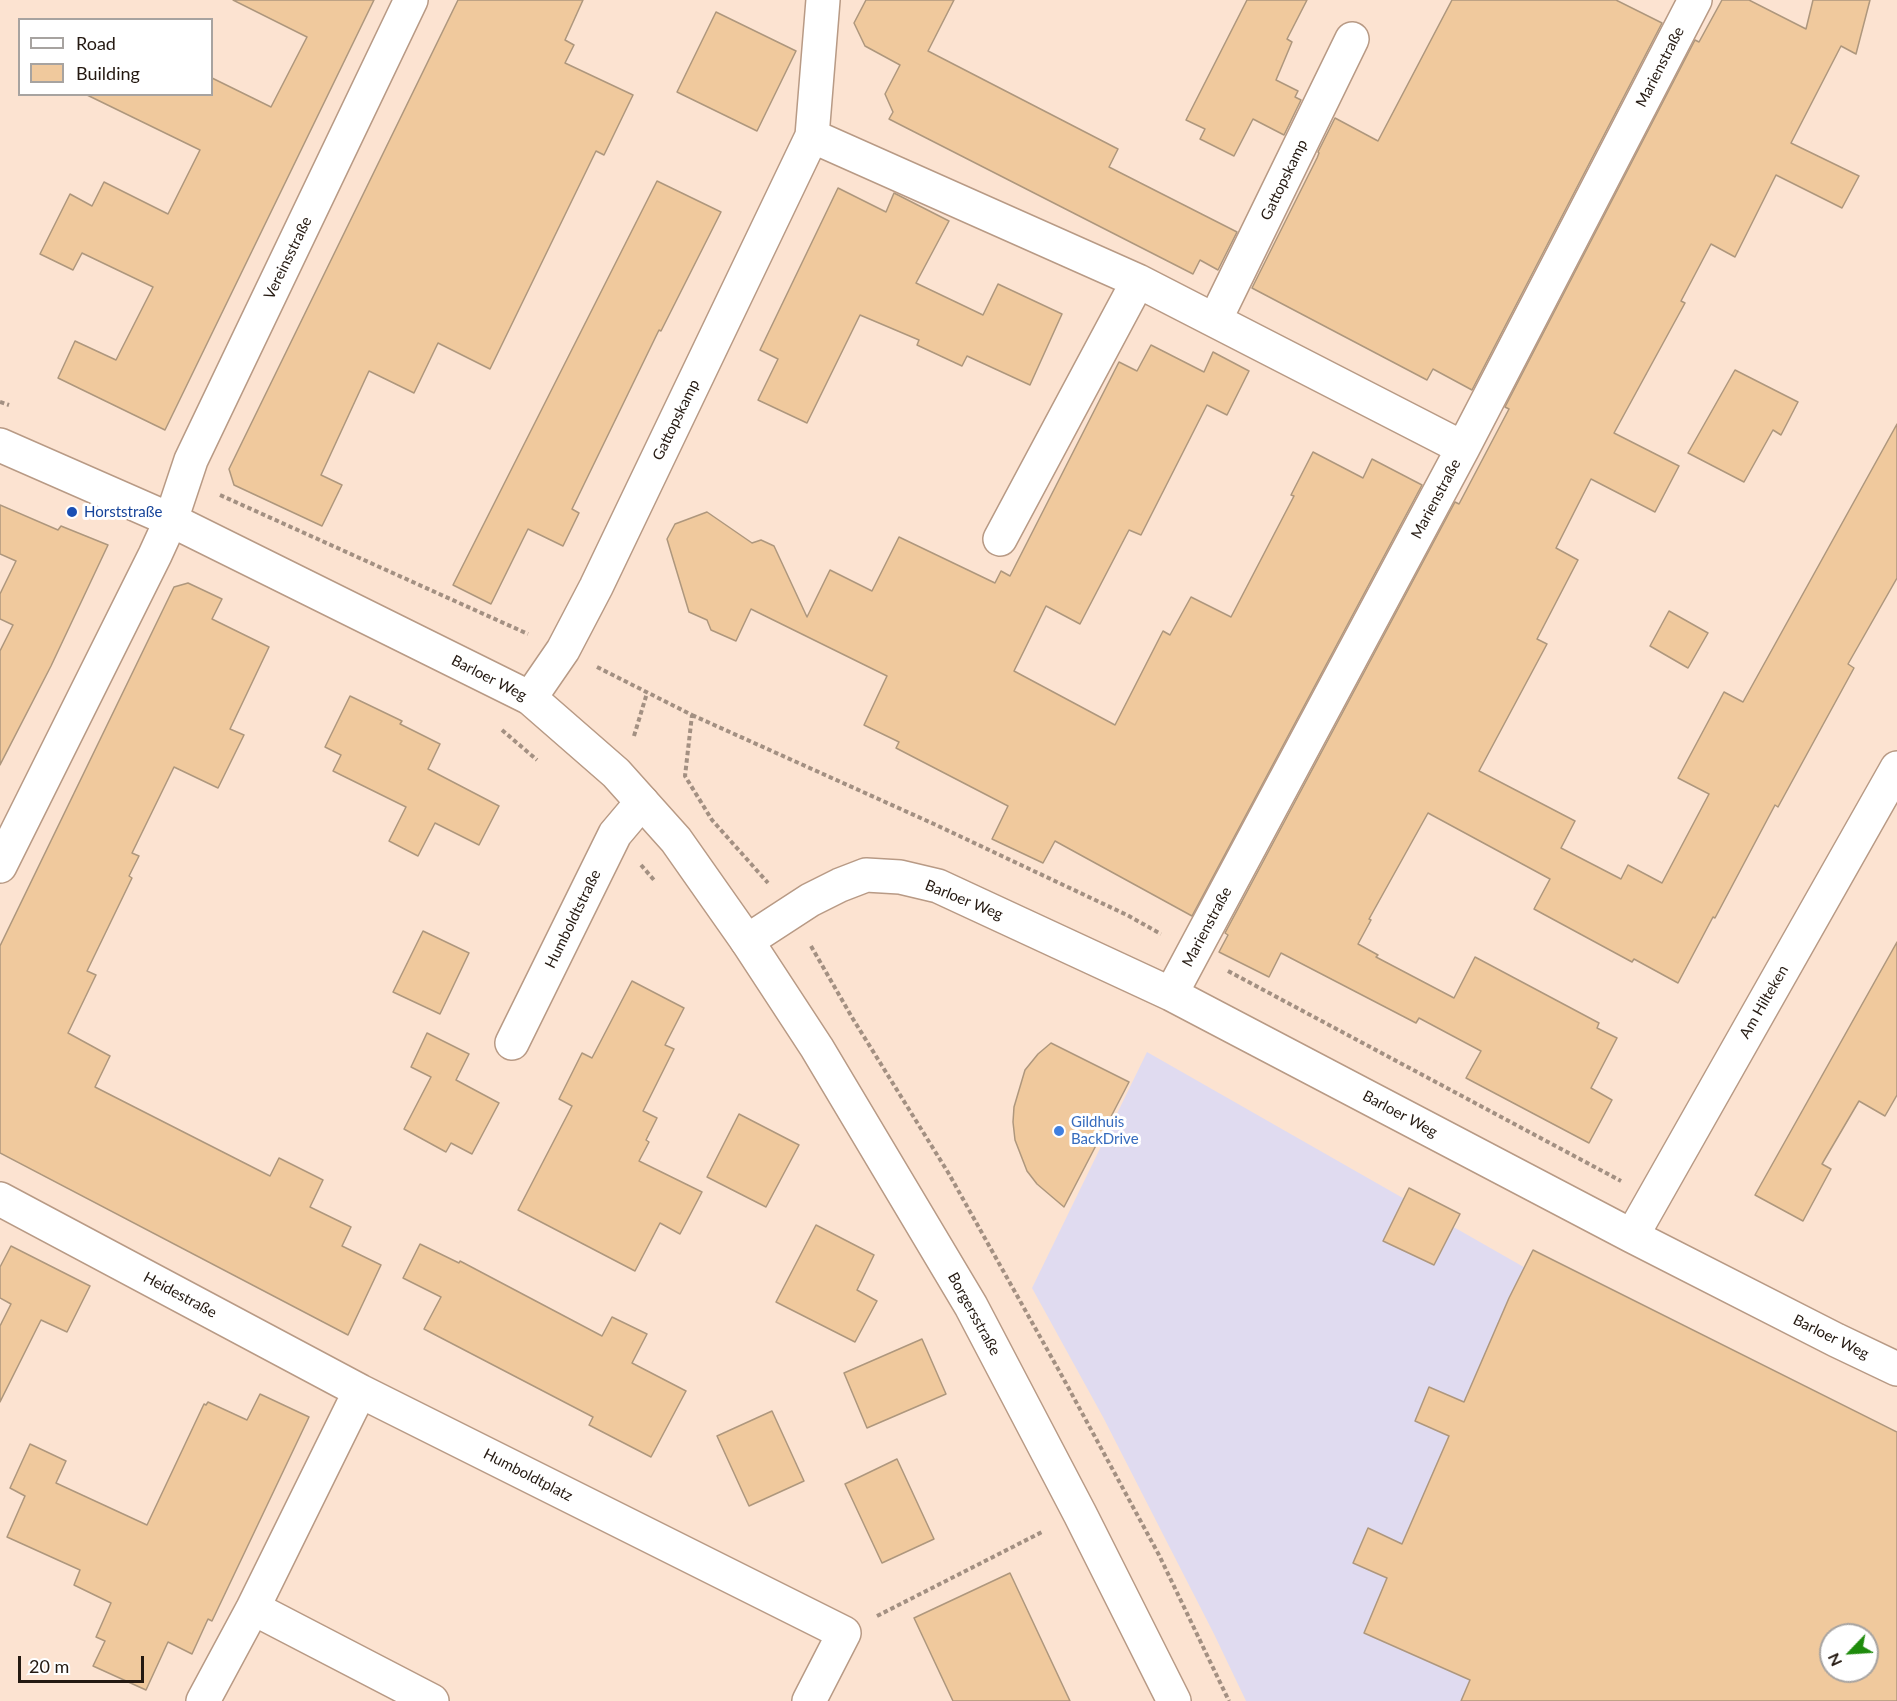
<!DOCTYPE html>
<meta charset="utf-8">
<style>
body{margin:0}
#map{position:relative;width:1897px;height:1701px;overflow:hidden;background:#fce3d1;font-family:Lato,sans-serif}
canvas{display:block}
.legend{position:absolute;left:18px;top:18px;width:195px;height:78px;box-sizing:border-box;background:#fff;border:2px solid #a7a3a0;margin:0;padding:8px 10px;list-style:none;font-size:18px;color:#241911}
.legend li{display:flex;align-items:center;gap:12px;height:30px}
.legend b{width:30px;border:2px solid #a7a3a0}
.north{position:absolute;left:1819px;top:1623px;width:60px;height:60px;box-sizing:border-box;background:#fff;border:2px solid #a7a3a0;border-radius:50%;rotate:245deg;font-size:16px;font-weight:700;line-height:24px;text-align:center;color:#241911}
.north::after{content:'';display:block;margin:auto;width:21px;height:27px;background:#1e8b0c;clip-path:polygon(50% 0,100% 100%,50% 72%,0 100%)}
.scale{position:absolute;left:18px;top:1656px;width:126px;height:27px;box-sizing:border-box;border:3px solid #241911;border-top:0;padding-left:8px;font-size:18px;line-height:21px;white-space:nowrap;color:#241911;-webkit-text-stroke:4px #fff;paint-order:stroke}
</style>
<div id="map">
<canvas width="1897" height="1701"></canvas>
<ul class="legend">
<li><b style="height:8px;background:#fff"></b>Road</li>
<li><b style="height:16px;background:#f0c99d"></b>Building</li>
</ul>
<div class="north">N</div>
<div class="scale">20 m</div>
</div>
<script>
const g = document.querySelector('canvas').getContext('2d');
g.lineJoin = 'round';
function paint(path, color) {
  g.fillStyle = color;
  g.fill(path, 'evenodd');
}
function toPath(rows) {
  const path = new Path2D();
  for (const r of rows) {
    path.moveTo(r[0], r[1]);
    for (let i = 2; i < r.length; i += 2) path.lineTo(r[i], r[i + 1]);
  }
  return path;
}
function strokePath(path, color, width, dash) {
  g.strokeStyle = color;
  g.lineWidth = width;
  g.lineCap = dash ? 'butt' : 'round';
  g.setLineDash(dash || []);
  g.stroke(path);
}
function label(font, color, halo, rows, align = 'center') {
  g.font = font + ' Lato,sans-serif';
  g.lineWidth = 6;
  g.setLineDash([]);
  g.textBaseline = 'middle';
  g.strokeStyle = halo;
  g.fillStyle = color;
  for (const [text, x, y, turn = 0] of rows) {
    g.save();
    g.translate(x, y);
    g.rotate((+turn || 0) * Math.PI / 180);
    g.textAlign = isNaN(turn) ? turn : align;
    if (halo) g.strokeText(text, 0, 0);
    g.fillText(text, 0, 0);
    g.restore();
  }
}
const industrial = toPath([
 [1147,1052,1769,1407,1897,1701,1246,1701,1214,1634,1103,1417,1032,1288],
 [1831,1635,1867,1635,1867,1671,1831,1671]
]);
const building = toPath([
 [233,0,374,0,165,430,58,378,75,341,116,360,153,287,82,253,73,270,40,254,70,194,92,206,104,182,168,214,200,150,85,94,212,94,212,78,271,107,307,37,233,0],
 [458,0,583,0,565,40,574,45,565,63,633,95,604,155,596,151,490,369,438,343,414,393,369,371,321,475,342,485,322,526,234,485,229,469,458,0],
 [866,0,954,0,928,51,1118,149,1109,167,1237,232,1218,270,1200,260,1193,274,889,119,893,112,885,94,900,65,865,46,854,23,866,0],
 [1247,0,1307,0,1287,39,1292,42,1276,80,1298,91,1295,97,1301,100,1284,135,1253,119,1234,156,1200,139,1205,129,1186,120,1247,0],
 [1452,0,1616,0,1662,23,1472,390,1433,369,1427,380,1252,288,1317,158,1319,153,1318,152,1335,118,1378,141,1452,0],
 [1722,0,1749,0,1806,29,1813,0,1870,0,1856,54,1841,46,1791,143,1859,176,1842,208,1776,175,1735,257,1711,244,1681,301,1685,303,1614,433,1679,466,1655,512,1591,479,1556,548,1578,560,1537,639,1547,644,1479,771,1575,821,1561,848,1621,879,1628,865,1662,883,1709,794,1678,778,1724,692,1743,702,1897,424,1897,578,1848,664,1854,668,1778,807,1775,805,1715,918,1713,917,1678,983,1634,959,1632,962,1534,909,1550,879,1428,813,1369,919,1371,920,1358,944,1378,955,1376,957,1454,998,1475,957,1599,1023,1597,1028,1617,1038,1591,1088,1612,1100,1589,1143,1466,1078,1481,1051,1419,1018,1416,1023,1281,953,1269,977,1219,952,1228,935,1225,933,1455,502,1459,504,1509,409,1505,407,1695,40,1699,42,1722,0],
 [716,12,796,51,757,131,677,92,716,12],
 [657,181,721,212,661,331,659,330,572,509,579,513,563,546,528,529,491,604,453,585,657,181],
 [838,188,886,212,894,193,949,221,916,283,983,315,998,284,1062,314,1030,385,967,356,962,366,917,345,919,340,860,315,807,423,758,400,778,359,760,350,838,188],
 [1151,345,1204,372,1213,352,1249,371,1227,415,1207,405,1141,535,1129,530,1080,624,1046,606,1014,671,1115,725,1163,631,1170,635,1191,597,1231,617,1294,496,1291,495,1313,452,1363,478,1372,459,1422,485,1192,916,1055,841,1043,863,992,839,1008,806,896,748,899,742,864,725,887,676,751,609,736,641,711,630,707,620,689,612,667,539,675,524,707,512,752,543,761,540,774,546,807,617,830,570,872,591,899,537,995,583,1001,571,1010,576,1119,362,1137,371,1151,345],
 [1735,370,1798,402,1781,435,1773,430,1744,482,1688,453,1735,370],
 [0,505,58,530,61,526,108,545,51,666,0,765,0,651,13,625,0,619,0,594,16,561,0,554,0,505],
 [188,583,222,599,212,619,269,647,230,729,244,735,218,788,174,767,132,853,139,856,129,876,132,878,87,971,96,975,68,1033,110,1056,95,1087,270,1176,279,1158,323,1180,310,1207,351,1227,342,1246,381,1265,348,1335,0,1153,0,946,174,587,188,583],
 [1669,611,1708,633,1688,668,1650,646,1669,611],
 [350,696,402,721,400,724,440,744,428,769,499,806,479,845,435,823,418,856,389,841,406,807,333,771,341,755,325,747,350,696],
 [423,931,469,953,440,1014,393,992,423,931],
 [1897,942,1897,1095,1885,1116,1859,1101,1822,1164,1831,1169,1803,1221,1755,1195,1897,942],
 [632,981,684,1008,665,1045,674,1049,643,1111,657,1118,646,1140,649,1142,639,1161,702,1192,680,1234,660,1223,635,1271,518,1210,572,1106,559,1099,582,1053,592,1058,632,981],
 [427,1033,469,1054,456,1080,499,1103,472,1154,451,1143,446,1152,404,1129,431,1077,411,1067,427,1033],
 [1051,1043,1129,1082,1064,1207,1037,1184,1027,1171,1015,1140,1013,1122,1014,1107,1025,1070,1038,1054,1051,1043],
 [739,1114,799,1145,766,1207,707,1177,739,1114],
 [1409,1188,1460,1214,1434,1265,1383,1241,1409,1188],
 [816,1225,874,1255,857,1290,877,1301,855,1342,776,1302,816,1225],
 [420,1244,459,1263,460,1261,602,1336,612,1317,647,1334,632,1363,686,1391,651,1457,589,1425,593,1417,424,1329,441,1297,403,1278,420,1244],
 [11,1246,90,1286,67,1332,41,1320,0,1402,0,1326,11,1304,0,1298,0,1267,11,1246],
 [1533,1250,1897,1432,1897,1701,1461,1701,1470,1680,1364,1633,1387,1578,1353,1563,1368,1528,1402,1544,1449,1436,1415,1421,1429,1387,1464,1402,1509,1298,1533,1250],
 [1831,1635,1867,1635,1867,1671,1831,1671,1831,1635],
 [922,1339,946,1394,867,1428,844,1373,922,1339],
 [260,1394,309,1417,212,1621,208,1619,192,1654,168,1642,146,1690,93,1666,105,1641,96,1637,111,1603,74,1585,80,1570,7,1537,25,1496,10,1488,30,1444,66,1461,56,1483,147,1525,204,1404,206,1405,208,1402,247,1420,260,1394],
 [772,1411,804,1481,749,1506,717,1436,772,1411],
 [897,1459,934,1539,882,1563,845,1484,897,1459],
 [1010,1573,1070,1701,953,1701,914,1618,1010,1573]
]);
const path = toPath([
 [0,402,9,405],
 [220,495,528,634],
 [597,667,692,715,685,776,712,820,768,883],
 [692,715,934,824,1127,915,1161,934],
 [502,730,537,760],
 [634,736,647,693],
 [641,865,654,880],
 [811,946,853,1019,949,1174,1062,1376,1159,1555,1229,1701],
 [1228,971,1621,1181],
 [877,1616,1044,1531]
]);
const minor = toPath([
 [812,136,1138,281,1463,448],
 [1215,320,1352,39],
 [1000,539,1138,281],
 [530,698,563,650,596,587,812,136,823,0],
 [0,866,155,555,171,520,191,460,411,0],
 [747,941,810,900,840,885,866,875,900,877,938,886,1171,994,1632,1236,1836,1340,1897,1369],
 [1171,994,1463,448,1695,0],
 [512,1043,615,834,642,802],
 [0,1199,360,1391],
 [1632,1236,1897,768],
 [253,1608,432,1701],
 [203,1701,253,1608,360,1391,844,1633,809,1701]
]);
const tertiary = toPath([
 [0,445,171,520,530,698,616,773,676,840,747,941,817,1048,971,1306,1080,1514,1174,1701]
]);
const markers = [
 [72,512,6,"#1a4fb4"],
 [1059,1131,6,"#3f7fe0"]
];
const streetNames = [
 ["Marienstraße",1660,67,-63],
 ["Gattopskamp",1284,180,-64],
 ["Vereinsstraße",288,258,-64],
 ["Gattopskamp",676,420,-64],
 ["Marienstraße",1436,499,-62],
 ["Barloer Weg",489,678,27],
 ["Barloer Weg",964,900,22],
 ["Humboldtstraße",573,919,-64],
 ["Marienstraße",1207,927,-62],
 ["Am Hilteken",1764,1002,-60],
 ["Barloer Weg",1400,1114,28],
 ["Heidestraße",180,1295,28],
 ["Borgersstraße",974,1314,61],
 ["Barloer Weg",1831,1337,26],
 ["Humboldtplatz",528,1475,27]
];
const transitNames = [
 ["Horststraße",84,512]
];
const shopNames = [
 ["Gildhuis",1071,1122],
 ["BackDrive",1071,1139]
];
paint(industrial, '#e0dbf0');
paint(building, '#f0c99d');
strokePath(building, '#ae977d', 1.5);
strokePath(minor, '#b89a85', 36);
strokePath(tertiary, '#b89a85', 36);
strokePath(path, '#a39082', 4, [4.5, 3]);
strokePath(minor, '#fff', 33);
strokePath(tertiary, '#fff', 33);
for (const [x, y, r, color] of markers) {
  const dot = new Path2D();
  dot.arc(x, y, r, 0, 2 * Math.PI);
  g.fillStyle = color;
  g.fill(dot);
  strokePath(dot, '#fff', 2);
}
label('15px', '#241911', '#fff', streetNames);
label('15px', '#164399', '#fff', transitNames, 'left');
label('15px', '#366cbe', '#fff', shopNames, 'left');
</script>
